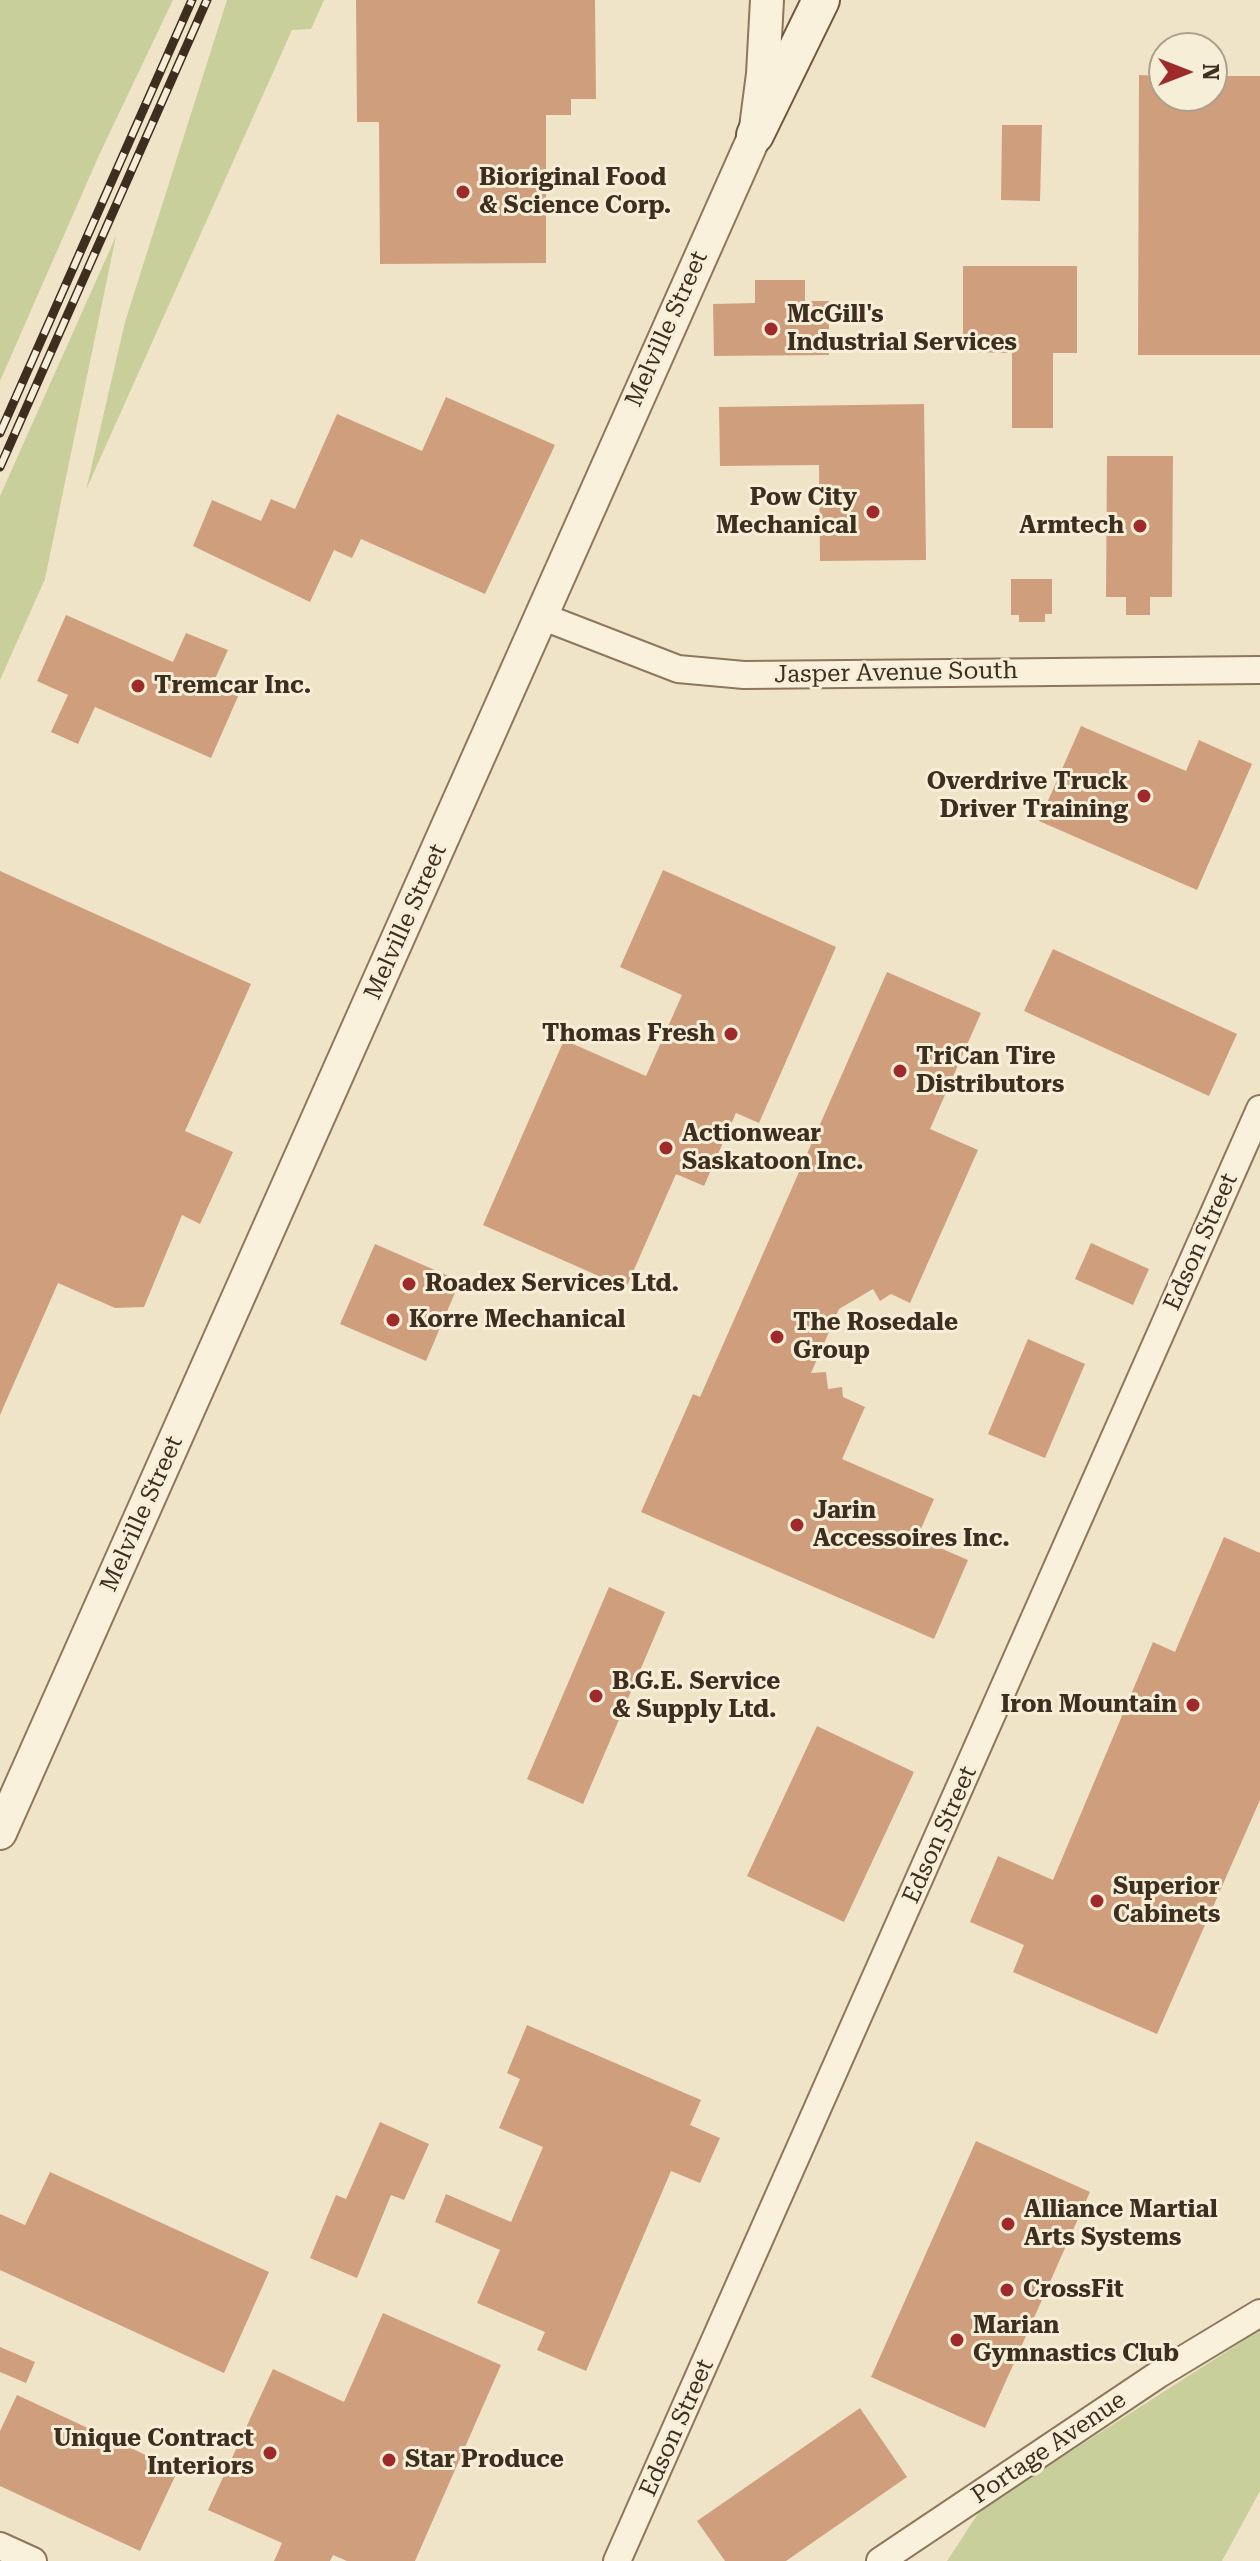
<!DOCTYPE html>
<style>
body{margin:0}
#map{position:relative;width:1260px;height:2561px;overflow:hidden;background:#f0e4c8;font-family:"Roboto Serif",serif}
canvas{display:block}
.north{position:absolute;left:1148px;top:32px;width:80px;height:80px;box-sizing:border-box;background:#f7eed8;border:2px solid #ada18e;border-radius:50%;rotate:90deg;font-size:22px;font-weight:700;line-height:32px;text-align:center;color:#3d2e20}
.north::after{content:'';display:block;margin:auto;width:28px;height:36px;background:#9e2a2b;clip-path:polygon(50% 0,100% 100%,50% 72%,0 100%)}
</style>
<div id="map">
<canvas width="1260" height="2561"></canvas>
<div class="north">N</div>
</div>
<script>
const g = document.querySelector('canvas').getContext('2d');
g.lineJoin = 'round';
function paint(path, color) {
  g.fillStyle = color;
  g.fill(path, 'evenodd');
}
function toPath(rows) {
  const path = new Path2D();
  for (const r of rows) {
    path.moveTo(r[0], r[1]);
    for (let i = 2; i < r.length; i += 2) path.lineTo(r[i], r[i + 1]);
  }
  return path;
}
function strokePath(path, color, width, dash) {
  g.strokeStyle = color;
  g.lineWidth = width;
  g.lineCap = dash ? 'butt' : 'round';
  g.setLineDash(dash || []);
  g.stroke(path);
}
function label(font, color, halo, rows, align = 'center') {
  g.font = font + ' "Roboto Serif",serif';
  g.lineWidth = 6;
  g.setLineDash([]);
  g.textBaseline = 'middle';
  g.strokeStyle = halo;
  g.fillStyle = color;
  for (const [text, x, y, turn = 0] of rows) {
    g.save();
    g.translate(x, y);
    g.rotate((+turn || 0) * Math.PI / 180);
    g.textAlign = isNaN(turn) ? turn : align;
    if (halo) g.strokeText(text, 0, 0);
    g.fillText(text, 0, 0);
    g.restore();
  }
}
const green = toPath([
 [0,0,173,0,100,153,0,381],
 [227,0,324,0,311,29,292,30,86,490,125,322],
 [116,236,45,579,0,680,0,496],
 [1260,2330,1260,2491,1222,2561,947,2561,981,2509]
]);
const building = toPath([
 [356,0,595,0,596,99,571,99,571,115,546,115,546,263,380,264,379,122,357,122],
 [1139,75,1164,76,1164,96,1212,96,1212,76,1260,76,1260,355,1138,355],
 [1002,125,1042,125,1040,201,1001,200],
 [963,266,1077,266,1077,353,1053,353,1053,428,1012,428,1012,353,963,352],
 [755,280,805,280,805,301,829,301,829,355,714,356,713,304,755,303],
 [446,397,555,445,485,594,361,539,352,558,334,550,310,602,193,546,212,500,261,521,271,499,295,509,337,414,422,451],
 [924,404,926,560,820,561,819,465,720,466,719,407],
 [1107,456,1173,456,1172,597,1150,597,1150,615,1126,615,1126,597,1106,597],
 [1011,579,1052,579,1052,614,1045,614,1045,622,1019,622,1019,615,1011,615],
 [66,615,173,662,186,633,228,650,214,681,240,692,211,758,95,707,78,744,51,732,68,695,37,681],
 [1081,726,1186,771,1199,740,1252,764,1197,890,1039,821],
 [663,870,836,947,759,1123,736,1113,704,1186,676,1174,626,1288,483,1225,564,1040,646,1076,682,995,620,967],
 [0,871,251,984,185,1131,233,1152,200,1224,182,1215,144,1307,115,1308,58,1283,0,1415],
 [1053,949,1237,1034,1209,1096,1024,1011],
 [887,972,981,1013,930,1129,978,1150,910,1303,891,1294,880,1301,873,1289,839,1309,811,1373,826,1372,828,1389,842,1387,843,1397,865,1407,842,1459,934,1499,917,1538,968,1560,934,1639,641,1512,693,1394,700,1397],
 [1091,1243,1149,1269,1133,1305,1075,1279],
 [375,1244,460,1281,426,1361,340,1324],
 [1028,1339,1085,1364,1045,1458,988,1434],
 [1224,1537,1260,1553,1260,1800,1157,2034,1013,1972,1024,1945,970,1922,998,1856,1053,1880,1153,1642,1175,1652],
 [609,1587,665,1612,583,1804,527,1779],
 [817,1726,914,1772,844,1922,747,1876],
 [527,2025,701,2100,690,2125,720,2138,700,2183,671,2171,586,2371,537,2350,545,2332,477,2303,500,2250,435,2222,446,2194,511,2222,543,2147,499,2128,520,2079,507,2073],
 [380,2122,429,2144,404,2200,391,2195,357,2278,310,2258,336,2195,346,2199],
 [976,2141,1090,2192,985,2428,871,2377],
 [50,2172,269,2272,224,2373,0,2270,0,2214,25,2225],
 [383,2313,501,2365,415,2561,347,2561,333,2555,330,2561,274,2561,282,2543,208,2510,273,2369,344,2402],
 [0,2347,35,2362,26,2383,0,2372],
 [17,2395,178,2470,140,2551,0,2486,0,2431],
 [860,2408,907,2477,786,2561,725,2561,697,2521]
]);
const minor = toPath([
 [541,616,678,669,744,675,1260,670],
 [0,2546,33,2561],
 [617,2561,1260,1109],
 [880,2561,1159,2374,1260,2313]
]);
const tertiary = toPath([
 [0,1833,755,135,763,74,767,0]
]);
const secondary = toPath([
 [755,135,821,0]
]);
const rail = toPath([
 [0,433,192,0],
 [0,467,207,0]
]);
const markers = [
 [463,192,8,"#9e2a2b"],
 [771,329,8,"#9e2a2b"],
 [873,512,8,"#9e2a2b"],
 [1140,526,8,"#9e2a2b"],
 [138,686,8,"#9e2a2b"],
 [1144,796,8,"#9e2a2b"],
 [731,1034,8,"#9e2a2b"],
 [900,1071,8,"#9e2a2b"],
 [666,1148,8,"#9e2a2b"],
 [409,1284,8,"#9e2a2b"],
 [393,1320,8,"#9e2a2b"],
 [777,1337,8,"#9e2a2b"],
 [797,1525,8,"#9e2a2b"],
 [596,1696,8,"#9e2a2b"],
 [1193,1705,8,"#9e2a2b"],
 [1097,1901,8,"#9e2a2b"],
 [1008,2224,8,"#9e2a2b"],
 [1007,2290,8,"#9e2a2b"],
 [957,2340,8,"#9e2a2b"],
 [270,2453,8,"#9e2a2b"],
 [389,2460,8,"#9e2a2b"]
];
const poiNames = [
 ["Bioriginal Food",479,178],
 ["& Science Corp.",479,206],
 ["McGill's",787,315],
 ["Industrial Services",787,343],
 ["Pow City",857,498,"right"],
 ["Mechanical",857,526,"right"],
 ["Armtech",1124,526,"right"],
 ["Tremcar Inc.",154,686],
 ["Overdrive Truck",1128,782,"right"],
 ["Driver Training",1128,810,"right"],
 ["Thomas Fresh",715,1034,"right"],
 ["TriCan Tire",916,1057],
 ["Distributors",916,1085],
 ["Actionwear",682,1134],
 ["Saskatoon Inc.",682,1162],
 ["Roadex Services Ltd.",425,1284],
 ["Korre Mechanical",409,1320],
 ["The Rosedale",793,1323],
 ["Group",793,1351],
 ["Jarin",813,1511],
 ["Accessoires Inc.",813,1539],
 ["B.G.E. Service",612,1682],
 ["& Supply Ltd.",612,1710],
 ["Iron Mountain",1177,1705,"right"],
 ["Superior",1113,1887],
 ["Cabinets",1113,1915],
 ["Alliance Martial",1024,2210],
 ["Arts Systems",1024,2238],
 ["CrossFit",1023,2290],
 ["Marian",973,2326],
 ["Gymnastics Club",973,2354],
 ["Unique Contract",254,2439,"right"],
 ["Interiors",254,2467,"right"],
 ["Star Produce",405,2460]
];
const streetNames = [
 ["Melville Street",667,329,-66],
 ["Jasper Avenue South",896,673,-1],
 ["Melville Street",406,922,-66],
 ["Edson Street",1201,1242,-66],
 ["Melville Street",142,1514,-66],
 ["Edson Street",940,1835,-66],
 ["Edson Street",677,2428,-66],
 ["Portage Avenue",1049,2448,-34]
];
paint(green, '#c9cf9b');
paint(building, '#cf9f7d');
strokePath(minor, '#8d765c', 30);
strokePath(tertiary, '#8d765c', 36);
strokePath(secondary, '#6f573f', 40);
strokePath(minor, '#faf1dc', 26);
strokePath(tertiary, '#faf1dc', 32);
strokePath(secondary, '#faf1dc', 36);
strokePath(rail, '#3d2e20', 9);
strokePath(rail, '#f7eed8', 6, [18]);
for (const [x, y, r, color] of markers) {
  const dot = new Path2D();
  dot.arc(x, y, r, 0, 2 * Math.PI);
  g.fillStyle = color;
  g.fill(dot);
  strokePath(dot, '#f7eed8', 3);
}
label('bold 24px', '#3d2e20', '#f7eed8', poiNames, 'left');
label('24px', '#3d2e20', '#f7eed8', streetNames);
</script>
